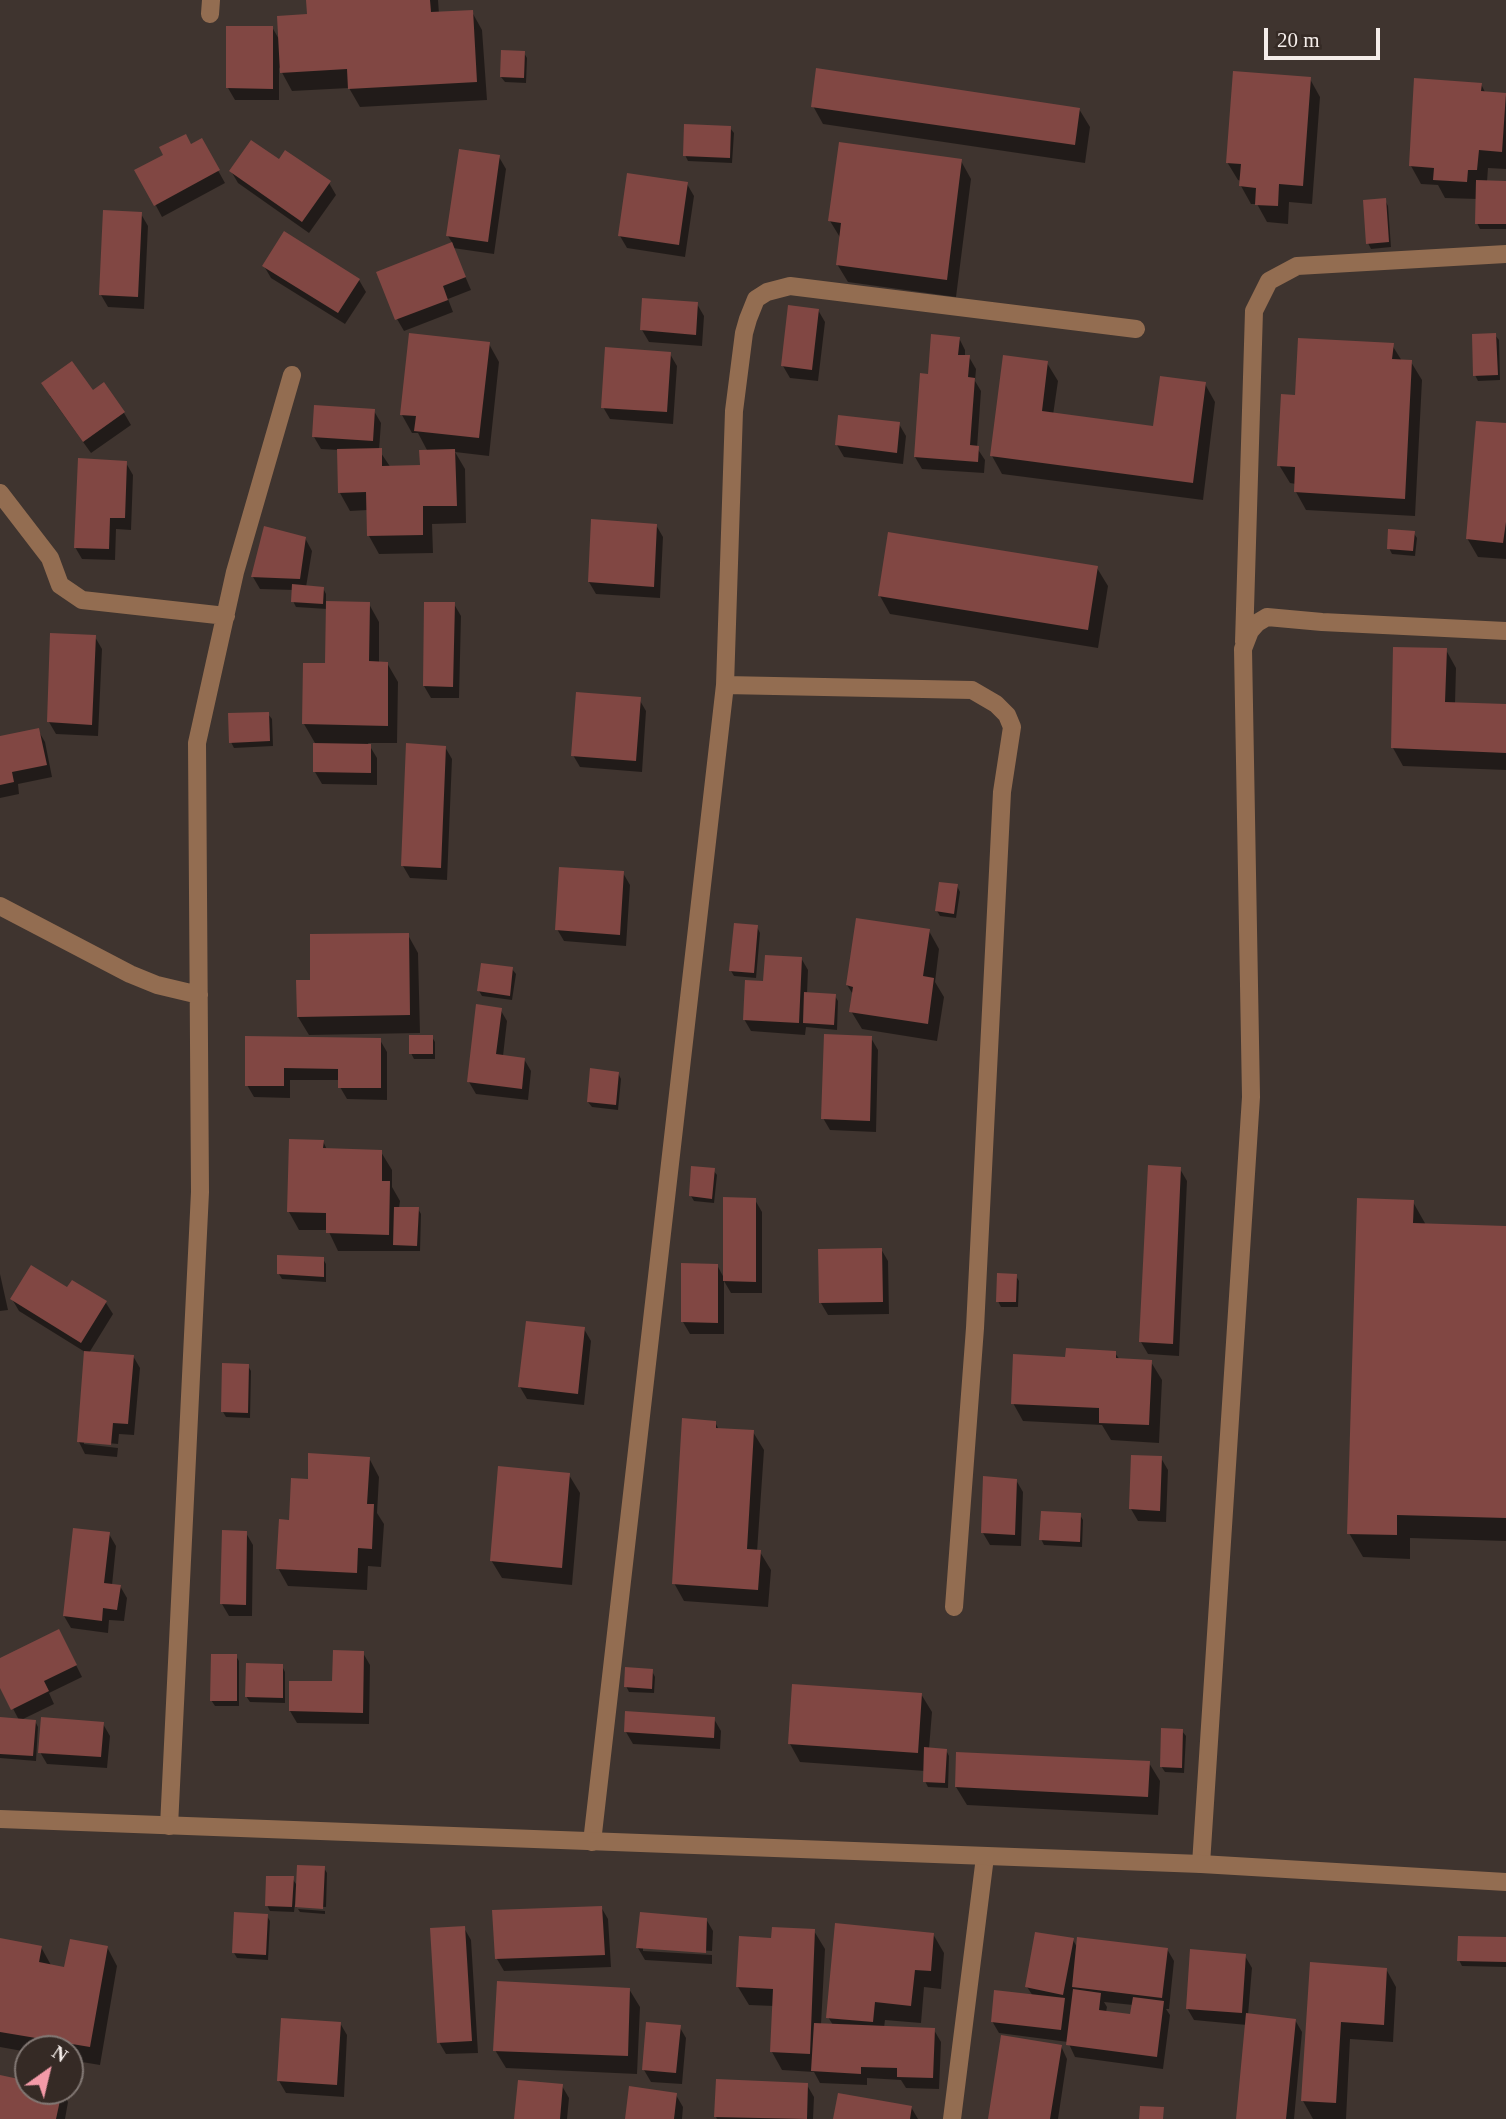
<!DOCTYPE html>
<style>
body{margin:0}
#map{position:relative;width:1506px;height:2119px;overflow:hidden;background:#3f342f;font-family:Georgia,serif}
canvas{display:block}
.north{position:absolute;left:14px;top:2035px;width:70px;height:70px;box-sizing:border-box;background:#352a25;border:2px solid #827874;border-radius:50%;rotate:34deg;font-size:19px;font-weight:700;line-height:28px;text-align:center;color:#f5edea}
.north::after{content:'';display:block;margin:auto;width:24px;height:32px;background:#f39aa8;clip-path:polygon(50% 0,100% 100%,50% 72%,0 100%)}
.scale{position:absolute;left:1264px;top:28px;width:116px;height:32px;box-sizing:border-box;border:4px solid #f5edea;border-top:0;padding-left:9px;font-size:21px;line-height:24px;white-space:nowrap;color:#f5edea;-webkit-text-stroke:5px #352a25;paint-order:stroke}
</style>
<div id="map">
<canvas width="1506" height="2119"></canvas>
<div class="north">N</div>
<div class="scale">20 m</div>
</div>
<script>
const g = document.querySelector('canvas').getContext('2d');
g.lineJoin = 'round';
function paint(path, color) {
  g.fillStyle = color;
  g.fill(path, 'evenodd');
}
function toPath(rows) {
  const path = new Path2D();
  for (const r of rows) {
    path.moveTo(r[0], r[1]);
    for (let i = 2; i < r.length; i += 2) path.lineTo(r[i], r[i + 1]);
  }
  return path;
}
function strokePath(path, color, width, dash) {
  g.strokeStyle = color;
  g.lineWidth = width;
  g.lineCap = dash ? 'butt' : 'round';
  g.setLineDash(dash || []);
  g.stroke(path);
}
const shadow = toPath([
 [308,0,438,0,439,14,472,12,482,30,487,100,360,107,349,88,292,91,279,67,279,100,235,100,228,88,272,27,280,41,309,16],
 [524,53,527,58,526,83,505,82,501,77],
 [1310,79,1320,97,1312,204,1289,202,1288,224,1267,222,1257,204,1251,204,1241,186,1241,181,1238,180,1227,162],
 [1481,84,1486,94,1505,95,1506,97,1506,169,1488,168,1487,182,1506,182,1506,229,1480,229,1477,223,1477,199,1445,198,1438,185,1421,184,1411,166],
 [813,106,1079,109,1090,127,1085,163,823,124],
 [730,128,734,133,732,163,688,161,685,155],
 [201,140,225,183,162,217,137,170],
 [499,157,506,169,494,254,453,248,471,290,448,299,453,312,404,331,397,319,453,244,448,236],
 [961,161,971,179,956,297,848,282,837,264,841,239,830,221],
 [279,162,329,183,336,195,309,233,238,183,231,171],
 [687,184,694,196,685,257,627,248,620,236],
 [1385,200,1388,206,1391,247,1371,249,1368,243],
 [141,214,148,226,144,309,108,307,101,295],
 [264,266,359,280,366,292,345,324,271,278],
 [697,304,704,316,702,346,649,342,642,330],
 [818,310,825,322,818,381,790,378,783,366],
 [1495,335,1499,340,1500,380,1478,381,1475,375],
 [959,338,965,350,965,357,969,357,976,369,975,381,981,391,977,448,985,460,984,473,922,469,915,457,930,376],
 [489,344,499,362,489,456,455,452,465,469,466,523,432,524,433,553,379,554,369,536,368,510,350,511,340,493,339,450,321,449,314,437,374,411,381,423,379,450,391,468,422,467,428,452,418,433,412,433,402,415],
 [1392,345,1402,361,1411,362,1422,380,1415,516,1306,510,1296,492,1296,484,1290,483,1279,465],
 [670,354,677,366,673,424,610,419,603,407],
 [1047,363,1058,381,1053,415,1155,428,1205,384,1215,402,1203,500,1002,474,992,456],
 [92,392,124,413,131,425,91,453,50,396],
 [899,424,906,436,903,464,844,457,837,445],
 [1506,425,1506,559,1478,557,1467,538],
 [126,463,133,475,131,530,116,529,115,560,82,559,75,547],
 [656,525,663,537,660,598,596,594,589,582],
 [266,528,305,538,312,551,306,587,323,588,326,594,326,603,369,604,379,622,379,663,387,663,398,682,397,743,368,743,377,758,377,785,322,784,315,772,315,743,304,724,327,665,327,609,296,607,293,601,294,590,260,589,253,577],
 [1413,532,1417,538,1415,556,1392,554,1389,548],
 [1097,568,1108,586,1098,648,890,614,880,596],
 [454,604,461,616,459,698,431,698,424,686],
 [95,637,102,649,98,736,56,734,49,722],
 [1446,650,1456,668,1455,704,1506,706,1506,770,1403,766,1393,748],
 [639,699,646,711,642,772,580,767,573,755],
 [268,714,272,719,273,746,234,748,231,742],
 [38,730,45,742,52,777,18,784,19,794,0,798,0,738],
 [445,747,452,759,447,880,410,878,403,866],
 [623,873,630,885,626,946,564,941,557,929],
 [957,886,960,892,956,918,940,916,937,911],
 [757,927,760,933,756,978,734,976,731,971],
 [929,931,939,949,935,982,944,997,937,1041,862,1029,851,1011,854,996,847,985],
 [408,935,418,953,420,1033,309,1035,298,1017],
 [801,958,808,970,807,994,835,996,838,1001,837,1030,806,1027,805,1035,751,1031,744,1019,765,983],
 [512,969,516,974,512,1000,482,996,479,991],
 [500,1009,507,1021,503,1056,524,1059,531,1071,528,1100,476,1094,469,1082],
 [432,1037,435,1042,435,1059,414,1059,411,1053],
 [247,1038,380,1040,387,1052,387,1100,347,1099,340,1087,340,1080,290,1080,290,1098,254,1097,247,1085],
 [871,1038,878,1050,876,1132,830,1130,823,1118],
 [618,1073,621,1079,618,1110,592,1107,588,1102],
 [323,1141,327,1150,381,1152,392,1170,392,1187,400,1201,399,1208,418,1209,421,1214,420,1251,338,1251,328,1230,299,1230,289,1212],
 [1180,1169,1187,1181,1179,1356,1148,1354,1141,1342],
 [713,1170,717,1175,714,1203,694,1201,691,1196],
 [755,1200,762,1212,762,1293,731,1293,724,1281,724,1334,690,1334,683,1322,717,1265,724,1278],
 [1413,1202,1426,1225,1506,1228,1506,1541,1410,1538,1410,1559,1363,1557,1349,1533],
 [881,1249,888,1261,889,1314,828,1315,821,1303],
 [323,1259,326,1264,326,1282,282,1279,279,1274],
 [0,1274,8,1310,0,1311],
 [1016,1276,1019,1281,1018,1307,1001,1307,998,1301],
 [68,1290,106,1303,113,1314,89,1353,133,1356,140,1368,134,1435,119,1434,118,1444,84,1441,84,1444,118,1448,117,1457,85,1454,79,1442,85,1352,19,1311,12,1299],
 [584,1329,591,1341,584,1405,527,1399,520,1387],
 [1115,1353,1120,1360,1151,1362,1162,1380,1159,1443,1111,1440,1102,1425,1023,1421,1013,1403,1067,1359],
 [248,1366,251,1371,250,1418,226,1417,223,1412],
 [715,1422,719,1430,753,1432,764,1450,757,1552,760,1552,771,1570,768,1607,684,1601,674,1583],
 [369,1458,379,1477,377,1513,384,1524,381,1567,368,1566,367,1590,288,1586,278,1568,290,1522,309,1481],
 [1161,1458,1168,1470,1166,1522,1138,1521,1131,1509],
 [569,1475,580,1493,572,1585,502,1578,491,1560],
 [1016,1480,1023,1492,1021,1546,990,1545,983,1533],
 [1080,1515,1083,1520,1082,1547,1044,1545,1041,1539],
 [246,1533,253,1545,252,1616,229,1616,222,1604],
 [109,1534,116,1546,112,1585,120,1586,127,1598,124,1621,109,1620,108,1633,71,1628,64,1616],
 [65,1643,82,1677,49,1693,54,1704,21,1720,35,1721,38,1727,36,1761,0,1758,0,1719,19,1720,0,1684,0,1660],
 [363,1653,370,1665,369,1724,297,1723,290,1711,334,1683],
 [236,1656,239,1661,239,1706,215,1706,211,1700],
 [282,1666,285,1672,285,1703,250,1702,246,1696],
 [652,1671,655,1677,654,1693,629,1692,626,1686],
 [921,1694,932,1712,929,1749,946,1750,949,1756,948,1788,928,1787,925,1781,925,1771,800,1762,790,1744],
 [714,1719,721,1731,720,1749,633,1744,626,1732],
 [103,1724,110,1736,107,1768,47,1764,40,1752],
 [1182,1731,1186,1736,1184,1773,1165,1772,1161,1766],
 [1149,1763,1160,1781,1158,1815,967,1805,956,1787],
 [324,1868,327,1873,326,1907,297,1906,297,1908,295,1904,294,1912,270,1911,267,1905,292,1878,298,1887],
 [601,1907,608,1919,611,1967,504,1971,497,1959,494,1912],
 [298,1909,325,1911,325,1914,300,1912],
 [267,1916,270,1921,268,1960,237,1958,234,1953],
 [706,1919,713,1931,712,1951,643,1947,643,1951,712,1955,712,1964,645,1960,638,1948],
 [464,1928,471,1940,478,2053,446,2054,439,2042],
 [814,1931,825,1949,821,2025,833,2025,828,2017,933,1934,944,1953,941,1989,924,1987,921,2023,885,2020,884,2028,934,2030,941,2042,939,2089,906,2088,901,2080,867,2078,867,2085,820,2083,814,2072,782,2070,772,2052,774,2006,749,2005,738,1987,773,1939],
 [1506,1939,1506,1967,1462,1966,1459,1960],
 [0,1940,41,1947,52,1967,66,1969,107,1947,117,1966,100,2065,70,2060,70,2049,28,2049,28,2052,0,2047],
 [1073,1940,1078,1949,1167,1949,1174,1961,1169,2009,1166,2009,1170,2015,1163,2069,1075,2057,1068,2042,999,2033,992,2021,1033,1996,1027,1987],
 [1104,2002,1133,2005,1132,2016,1106,2012,1107,2007],
 [1245,1956,1252,1968,1248,2015,1295,2020,1302,2032,1294,2119,1238,2119,1247,2025,1194,2020,1187,2008],
 [1311,1964,1386,1969,1396,1987,1393,2042,1350,2039,1346,2119,1313,2119,1303,2101],
 [629,1989,640,2007,637,2074,506,2068,495,2050],
 [340,2023,347,2035,344,2097,286,2093,279,2081],
 [679,2026,686,2038,682,2084,651,2082,644,2070],
 [1061,2046,1067,2059,1058,2119,989,2119],
 [0,2077,28,2083,28,2091,62,2091,68,2102,65,2119,0,2119],
 [807,2085,814,2097,813,2119,717,2119,716,2117],
 [562,2086,569,2098,567,2119,516,2119],
 [676,2095,683,2107,682,2119,627,2119],
 [911,2107,918,2119,835,2119]
]);
const building = toPath([
 [306,0,430,0,431,12,473,10,477,82,348,89,347,69,280,73,277,16,307,14],
 [226,26,273,26,273,89,226,88],
 [501,50,525,51,524,78,500,77],
 [816,68,1080,108,1075,145,811,107],
 [1233,71,1311,77,1303,186,1279,184,1278,206,1255,205,1256,188,1239,186,1241,164,1226,163],
 [1414,78,1482,83,1481,91,1506,93,1502,152,1479,150,1477,170,1468,170,1467,182,1433,180,1434,168,1409,166],
 [684,124,731,126,730,158,683,156],
 [186,134,191,144,202,138,220,170,154,206,134,170,163,155,159,147],
 [251,140,279,159,285,150,331,181,302,222,229,171],
 [839,142,962,159,947,280,836,265,841,223,828,221],
 [459,149,500,155,488,242,446,236],
 [627,173,688,182,679,245,618,236],
 [1476,180,1506,181,1506,224,1475,224],
 [1386,198,1389,242,1366,244,1363,200],
 [103,210,142,212,138,297,99,295],
 [284,231,360,279,338,313,262,266],
 [452,242,466,277,443,286,448,300,395,320,376,272],
 [642,298,698,302,696,335,640,330],
 [788,305,819,309,812,370,781,366],
 [409,333,490,342,479,438,414,431,416,416,400,415],
 [1496,333,1498,375,1473,376,1472,334],
 [931,334,960,337,958,355,970,355,968,377,975,378,970,445,979,446,978,462,914,457,920,373,928,374],
 [1298,338,1394,343,1392,359,1412,360,1405,499,1294,492,1295,467,1277,466,1281,394,1295,395],
 [605,347,671,352,667,412,601,408],
 [1003,355,1048,361,1042,411,1153,426,1160,376,1206,382,1193,483,990,456],
 [72,361,93,390,104,382,125,412,83,442,41,383],
 [314,405,375,409,373,441,312,437],
 [838,415,900,422,897,453,835,445],
 [1476,421,1506,423,1506,522,1503,543,1466,539],
 [382,448,382,466,420,465,419,450,455,449,457,506,423,506,423,535,367,536,366,492,338,493,337,449],
 [78,458,127,461,125,518,110,518,109,549,74,548],
 [591,519,657,524,654,587,588,582],
 [264,526,306,537,300,579,251,577],
 [1388,529,1415,531,1413,551,1387,549],
 [888,532,1098,566,1088,630,878,596],
 [292,584,324,587,323,604,291,602],
 [326,601,370,602,369,661,388,662,388,726,302,724,303,663,325,663],
 [424,602,455,602,453,687,423,686],
 [50,633,96,635,92,725,47,722],
 [1393,647,1447,648,1445,702,1506,704,1506,753,1391,748],
 [576,692,641,697,636,761,571,756],
 [269,712,270,741,229,743,228,713],
 [39,728,47,765,12,772,14,782,0,785,0,736],
 [313,743,371,744,371,773,313,772],
 [406,743,446,746,441,868,401,866],
 [559,867,624,871,620,935,555,930],
 [939,882,958,884,954,914,935,911],
 [856,918,930,929,923,976,934,978,928,1024,849,1012,853,987,846,985],
 [734,923,758,925,754,973,729,971],
 [409,933,410,1015,297,1017,296,980,310,980,310,934],
 [765,955,802,957,799,1023,743,1020,745,980,763,981],
 [481,963,513,967,510,996,477,991],
 [804,992,836,994,834,1025,803,1023],
 [476,1004,502,1008,496,1054,525,1058,522,1089,467,1082],
 [824,1034,872,1036,870,1121,821,1119],
 [409,1035,433,1035,433,1054,409,1054],
 [245,1036,381,1038,381,1088,338,1088,338,1069,284,1068,284,1086,245,1086],
 [590,1068,619,1072,616,1105,587,1102],
 [289,1139,324,1140,323,1148,382,1150,382,1181,390,1181,389,1235,326,1233,326,1213,287,1212],
 [1148,1165,1181,1167,1173,1344,1139,1342],
 [691,1166,715,1168,712,1199,689,1196],
 [723,1197,756,1198,756,1282,723,1281],
 [1357,1198,1414,1200,1413,1223,1506,1226,1506,1518,1397,1515,1397,1535,1347,1534],
 [394,1207,419,1207,417,1246,393,1245],
 [882,1248,883,1302,819,1303,818,1249],
 [277,1255,324,1257,324,1277,277,1274],
 [681,1263,718,1264,718,1323,681,1322],
 [31,1265,67,1287,72,1280,107,1301,81,1343,10,1299],
 [997,1273,1017,1274,1016,1302,996,1302],
 [526,1321,585,1327,578,1394,518,1387],
 [1066,1348,1116,1351,1116,1358,1152,1360,1149,1425,1099,1423,1099,1408,1011,1404,1013,1354,1065,1357],
 [84,1351,134,1355,128,1424,113,1423,111,1445,77,1442],
 [222,1363,249,1364,248,1413,221,1412],
 [682,1418,716,1421,716,1428,754,1430,747,1549,761,1550,758,1590,672,1584],
 [308,1453,370,1457,367,1504,374,1504,372,1549,358,1548,357,1573,276,1569,279,1519,289,1520,291,1478,308,1479],
 [1131,1455,1162,1456,1160,1511,1129,1509],
 [498,1466,570,1473,562,1568,490,1561],
 [983,1476,1017,1479,1015,1535,981,1533],
 [1041,1511,1081,1513,1080,1542,1039,1540],
 [73,1528,110,1532,104,1583,121,1585,117,1610,103,1608,102,1621,63,1616],
 [222,1530,247,1531,246,1605,220,1604],
 [59,1629,77,1665,44,1681,49,1691,11,1710,0,1688,0,1658],
 [333,1650,364,1651,363,1713,289,1711,289,1681,332,1681],
 [211,1654,237,1654,237,1701,210,1701],
 [246,1663,283,1664,283,1698,245,1697],
 [625,1667,653,1669,652,1689,624,1687],
 [792,1684,922,1693,918,1753,788,1744],
 [625,1711,715,1717,714,1738,624,1732],
 [0,1717,36,1720,33,1756,0,1754],
 [41,1717,104,1722,101,1757,38,1753],
 [1161,1728,1183,1729,1182,1768,1160,1767],
 [924,1747,947,1749,945,1783,923,1782],
 [956,1752,1150,1761,1148,1797,955,1787],
 [297,1865,325,1866,323,1909,295,1907],
 [266,1876,294,1876,292,1907,265,1906],
 [602,1906,605,1955,495,1959,492,1910],
 [234,1912,268,1914,266,1955,232,1953],
 [640,1912,707,1918,706,1953,636,1948],
 [835,1923,934,1933,931,1971,915,1970,911,2006,875,2002,873,2022,826,2018],
 [465,1926,472,2041,437,2043,430,1928],
 [772,1927,815,1929,810,2054,770,2052,773,1989,736,1987,739,1936,771,1938],
 [1035,1932,1074,1938,1063,1995,1025,1987],
 [1458,1936,1506,1937,1506,1962,1457,1961],
 [1077,1937,1168,1948,1162,1998,1072,1987],
 [0,1938,42,1946,39,1962,64,1967,70,1939,108,1946,90,2047,0,2032],
 [1190,1949,1246,1954,1242,2013,1186,2009],
 [1310,1962,1387,1968,1384,2025,1341,2022,1336,2103,1301,2101],
 [497,1981,630,1988,628,2056,493,2051],
 [1073,1989,1101,1993,1099,2010,1130,2014,1133,1997,1164,2001,1157,2057,1066,2045],
 [994,1990,1065,1998,1061,2030,991,2022],
 [1246,2013,1296,2019,1286,2119,1236,2119],
 [281,2018,341,2022,337,2085,277,2081],
 [646,2022,681,2025,676,2073,642,2070],
 [814,2023,935,2028,933,2078,897,2077,897,2068,861,2067,861,2074,811,2071],
 [1001,2035,1062,2045,1050,2119,988,2119],
 [0,2075,28,2081,28,2091,62,2091,56,2119,0,2119],
 [716,2079,808,2083,807,2119,714,2117],
 [518,2080,563,2084,560,2119,514,2119],
 [629,2086,677,2093,674,2119,625,2119],
 [838,2093,912,2106,910,2119,833,2119],
 [1140,2106,1164,2107,1163,2119,1139,2119]
]);
const minor = toPath([
 [210,14,211,0],
 [0,493,50,558,60,585,82,600,226,616],
 [1244,642,1254,311,1269,281,1297,266,1506,254],
 [725,685,972,690,996,704,1007,715,1012,727,1002,792,975,1328,954,1607],
 [0,906,130,974,157,985,199,995],
 [169,1826,200,1192,197,743,235,572,292,375],
 [592,1842,725,685,734,411,744,333,748,319,756,299,767,292,790,286,1136,329],
 [1201,1864,1251,1097,1243,649,1250,631,1257,623,1267,617,1322,622,1506,631],
 [952,2119,985,1857]
]);
const tertiary = toPath([
 [0,1819,1201,1864,1506,1882]
]);
paint(shadow, '#0007');
paint(building, '#814743');
strokePath(minor, '#936d51', 18);
strokePath(tertiary, '#936d51', 18);
</script>
